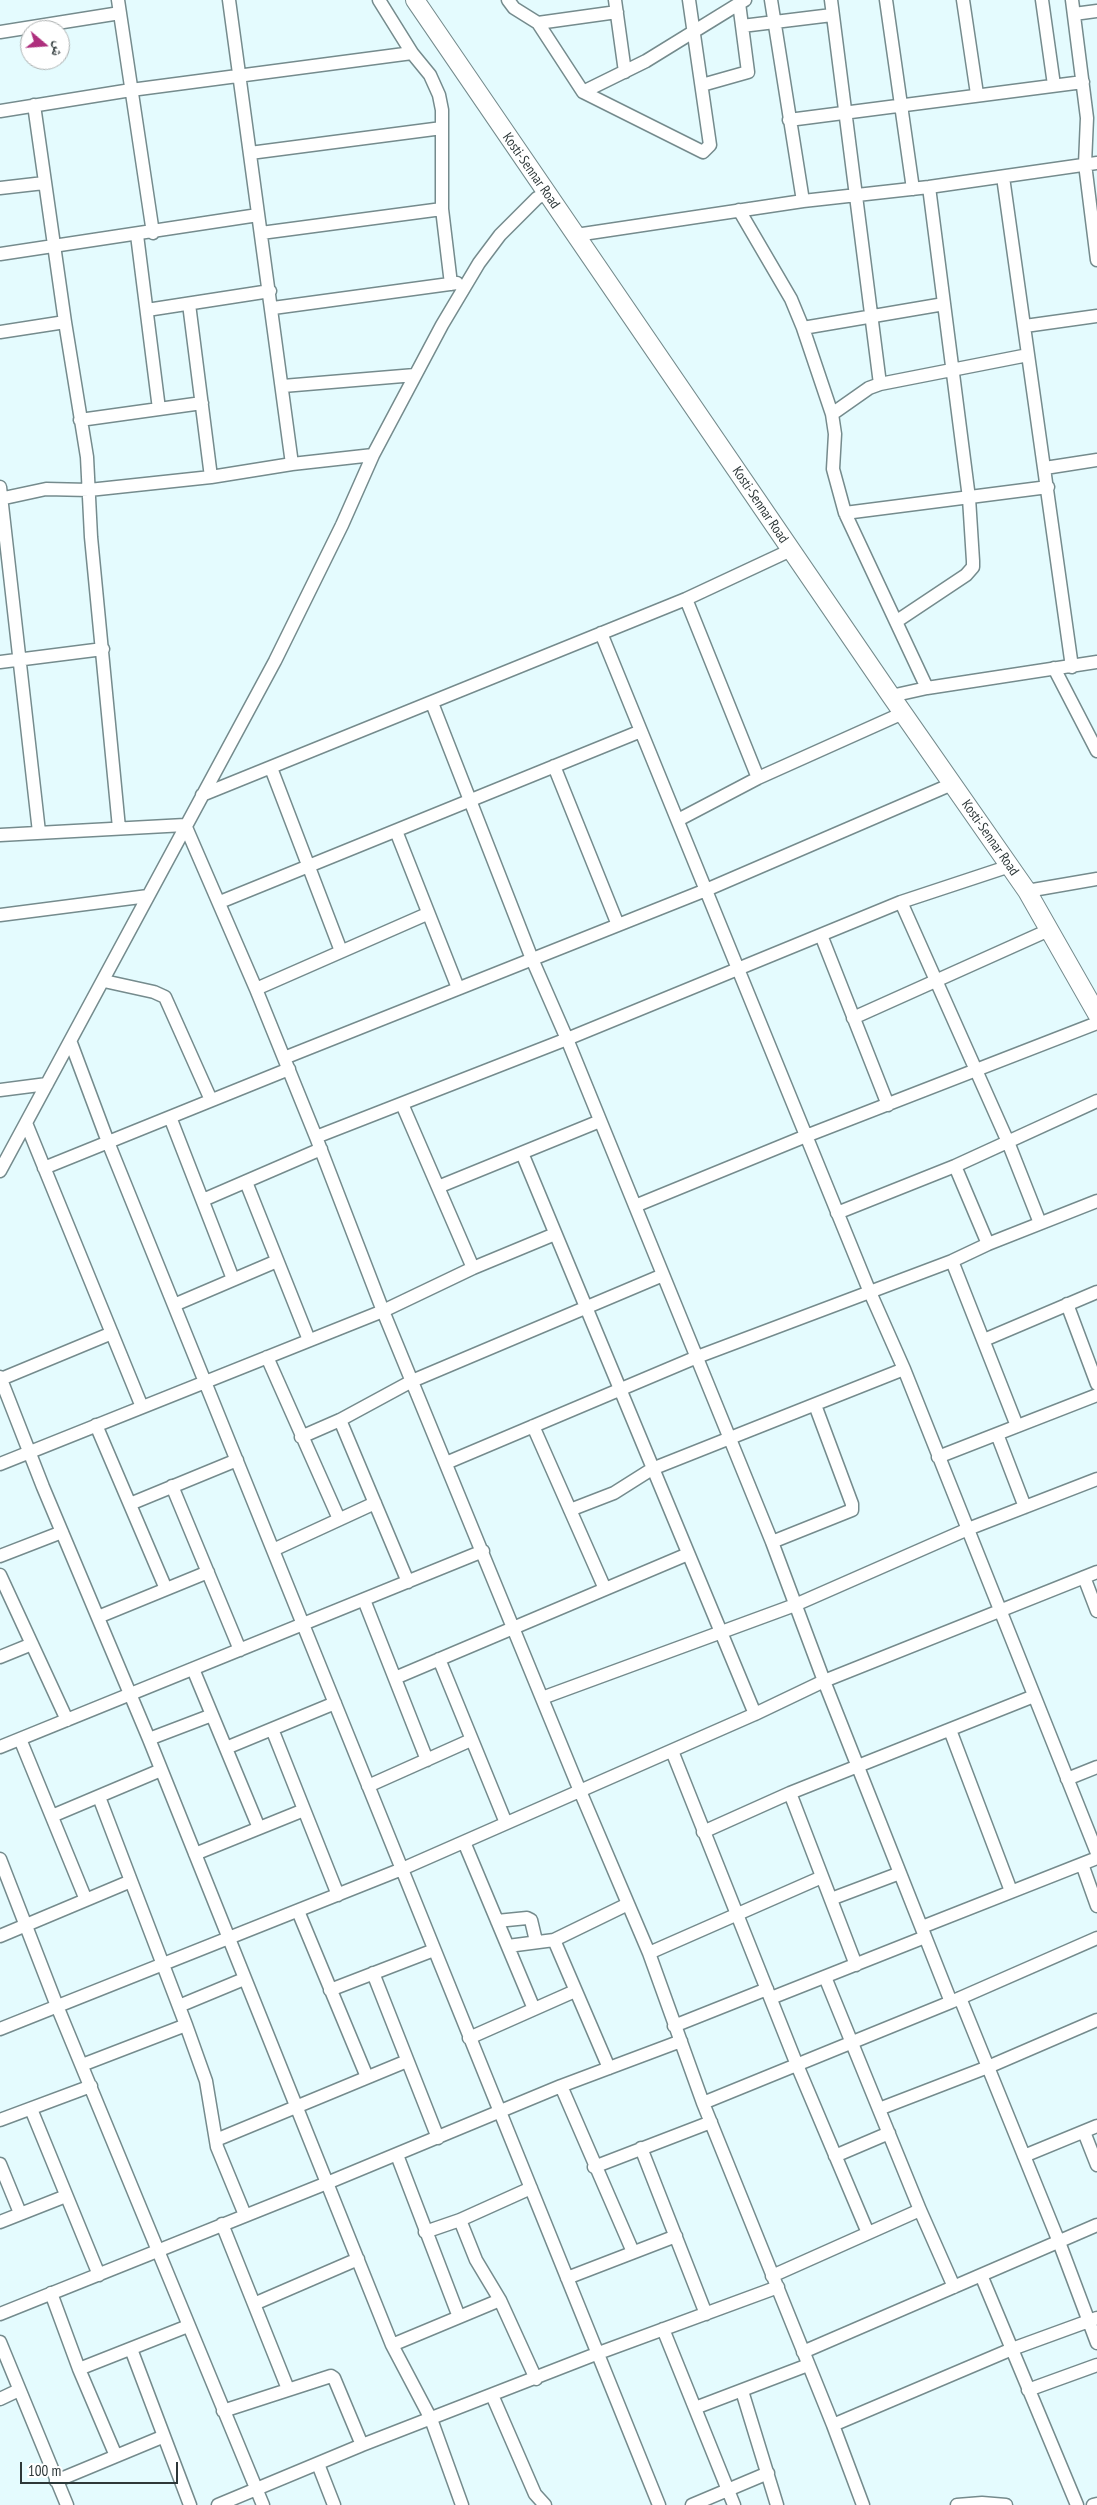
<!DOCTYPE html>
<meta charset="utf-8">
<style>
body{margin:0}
#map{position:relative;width:1097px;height:2505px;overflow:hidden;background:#e4fbfe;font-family:"PT Sans Narrow","Noto Naskh Arabic",sans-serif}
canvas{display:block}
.north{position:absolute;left:20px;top:20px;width:50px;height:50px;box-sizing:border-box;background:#fff;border:1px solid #abafaf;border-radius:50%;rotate:108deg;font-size:14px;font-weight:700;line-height:20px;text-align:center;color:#2d3738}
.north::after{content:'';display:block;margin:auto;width:18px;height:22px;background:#ae2f7d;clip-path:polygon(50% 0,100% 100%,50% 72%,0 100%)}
.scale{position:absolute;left:20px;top:2462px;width:158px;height:22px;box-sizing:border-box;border:2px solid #2d3738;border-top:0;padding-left:6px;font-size:15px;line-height:18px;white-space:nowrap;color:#2d3738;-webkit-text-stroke:4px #fff;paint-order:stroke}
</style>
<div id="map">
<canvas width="1097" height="2505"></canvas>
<div class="north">ش</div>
<div class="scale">100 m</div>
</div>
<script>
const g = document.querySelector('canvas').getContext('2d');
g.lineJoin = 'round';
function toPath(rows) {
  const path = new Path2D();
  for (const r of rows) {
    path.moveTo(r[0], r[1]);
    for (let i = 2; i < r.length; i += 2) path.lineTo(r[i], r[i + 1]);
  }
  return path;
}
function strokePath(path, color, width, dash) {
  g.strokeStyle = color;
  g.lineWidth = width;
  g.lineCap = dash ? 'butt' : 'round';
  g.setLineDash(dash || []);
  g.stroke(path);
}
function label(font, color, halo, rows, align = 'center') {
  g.font = font + ' "PT Sans Narrow",sans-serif';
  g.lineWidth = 4;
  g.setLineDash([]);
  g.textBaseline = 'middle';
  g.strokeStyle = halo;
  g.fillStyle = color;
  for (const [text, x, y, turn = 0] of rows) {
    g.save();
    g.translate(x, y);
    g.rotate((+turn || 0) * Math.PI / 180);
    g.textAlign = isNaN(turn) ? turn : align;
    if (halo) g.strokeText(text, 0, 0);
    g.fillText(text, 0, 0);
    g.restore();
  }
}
const minor = toPath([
 [118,0,153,233],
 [229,0,292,464],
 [508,0,514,8,538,23,583,92,703,152,710,145,689,0],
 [615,0,625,72],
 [771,0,803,201],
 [831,0,880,384],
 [886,0,913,189],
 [963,0,977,94],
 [1042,0,1054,85],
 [1072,0,1087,118,1085,164,1097,260],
 [1074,14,1097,11],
 [538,23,617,12],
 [742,26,832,15],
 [0,32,120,13],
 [412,53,430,75,439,95,442,110,442,209,451,284],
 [702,85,748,72,739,3],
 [583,92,646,61,745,0],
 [34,105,65,322,87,457,91,537,119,828],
 [0,111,131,90,412,53,379,0],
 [789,120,1083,82],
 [250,153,442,128],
 [1003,177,1072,667],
 [0,188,44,183],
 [739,210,791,299,803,328,832,414,835,434,833,469,845,513,927,688],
 [261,233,442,209],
 [137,235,159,409],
 [576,235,803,201,929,187,1097,163],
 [0,254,258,215],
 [189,304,211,477],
 [273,308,457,283],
 [147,310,270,291],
 [1025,326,1097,316],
 [803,328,944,304],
 [0,332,65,322],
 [283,386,415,375],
 [832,414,869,388,880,384,1028,355],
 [80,420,202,403],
 [1045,468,1097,460],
 [0,487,39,832],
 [0,499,46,489,89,490,211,477,292,464,373,455],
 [845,513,1048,487],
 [686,599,758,778],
 [897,621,966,575,973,567,973,561,969,498,929,187],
 [601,633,869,1290,904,1369,1097,1853],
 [0,662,103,649],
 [1054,668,1097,751],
 [891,696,927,688,1097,662],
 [432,703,532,959,567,1039,772,1542,824,1681,951,2002],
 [554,766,618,925],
 [271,768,341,951],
 [202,795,686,599,791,550],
 [678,820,758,778,903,713],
 [396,831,458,988],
 [0,835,185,825,256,989,316,1137,383,1311,580,1791,649,1953,703,2103,833,2425,863,2505],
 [1027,891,1097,879],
 [220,902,641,731],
 [901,902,1008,1142,1040,1223],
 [0,915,148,896],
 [821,935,888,1105],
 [104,981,154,992,165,997,211,1100],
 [256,989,427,914],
 [853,1018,1049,930],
 [71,1043,108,1142,659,2505],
 [284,1058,706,890,952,784],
 [0,1090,47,1084],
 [402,1104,473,1268],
 [170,1117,233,1279],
 [26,1123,142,1407],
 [316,1137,567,1039,901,902,1010,866],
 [522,1153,755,1714],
 [955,1166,988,1244],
 [44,1168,289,1069],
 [0,1171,275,661,342,525,373,455,442,325,479,263,500,235,537,198,547,193],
 [246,1182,309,1340],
 [438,1187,600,1121],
 [203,1200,321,1149],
 [635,1206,806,1136,1097,1023],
 [837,1213,955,1166,1097,1101],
 [952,1261,1017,1426],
 [1067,1304,1097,1384],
 [174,1305,277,1261],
 [984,1340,1097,1292],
 [267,1357,339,1519],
 [0,1377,43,1487,149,1739,392,2345,431,2419,462,2505],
 [1,1379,112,1333],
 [340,1420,408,1582],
 [96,1425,166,1589],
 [533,1426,605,1589],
 [997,1434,1025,1507],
 [301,1437,340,1420,412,1381,663,1275],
 [938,1457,1097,1395],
 [446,1463,697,1357,952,1261,988,1244,1097,1201],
 [0,1464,383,1311,473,1268,555,1234],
 [172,1486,240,1650],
 [130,1504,237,1460],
 [570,1510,614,1493,652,1469,904,1369],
 [772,1542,852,1510,852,1504,815,1405],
 [273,1550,375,1503],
 [0,1556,62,1532],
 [0,1575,67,1720],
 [1084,1577,1097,1611],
 [364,1600,427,1760],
 [98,1617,208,1572],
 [0,1657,32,1644],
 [439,1659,506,1823],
 [193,1669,259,1828],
 [395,1678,688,1554],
 [542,1698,795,1605,968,1529,1097,1479],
 [272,1729,338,1895],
 [950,1730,1011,1891],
 [20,1739,86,1900],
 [149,1739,212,1715],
 [0,1747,483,1551],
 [226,1748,335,1703],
 [672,1751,797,2065,868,2233],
 [1067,1779,1097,1767],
 [368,1786,471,1740],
 [790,1793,856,1965],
 [99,1797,186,2025,206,2081,217,2147,245,2215],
 [52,1816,161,1770],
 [703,1832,790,1793,1034,1696],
 [464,1842,534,2009],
 [195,1854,304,1810],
 [0,1859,57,2006,263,2505],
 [1082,1864,1097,1906],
 [831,1899,900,1873],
 [298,1911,367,2077],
 [497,1921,527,1918,531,1920,536,1941],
 [922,1927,1097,1858],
 [0,1936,131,1881],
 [554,1940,609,2068],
 [508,1946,554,1940,628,1904],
 [649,1953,822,1877],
 [373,1973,438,2138],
 [825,1977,920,2210,954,2287],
 [330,1990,434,1950],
 [771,1998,925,1937],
 [960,1998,1059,2242,1097,2343],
 [179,2006,244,1979],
 [674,2026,767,1989],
 [0,2029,402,1869,755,1714,824,1681,1097,1572],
 [469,2038,575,1991],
 [82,2065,186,2025],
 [561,2086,633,2252],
 [703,2103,951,2002,1097,1938],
 [31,2109,99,2275],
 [879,2109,988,2067,1097,2020],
 [0,2120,91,2086],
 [1084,2132,1097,2165],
 [216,2140,407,2061],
 [641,2148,706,2314],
 [397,2155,459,2317],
 [835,2156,889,2133],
 [1024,2156,1097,2126],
 [0,2164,20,2213],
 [594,2167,711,2122],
 [460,2220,476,2260,500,2300,536,2379],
 [0,2222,66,2196],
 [222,2224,288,2389],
 [425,2232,460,2220,531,2188],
 [981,2275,1077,2505],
 [772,2276,920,2210],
 [567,2278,676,2236],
 [51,2293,79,2369,116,2456],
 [254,2304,358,2259],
 [0,2314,327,2183,561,2086,681,2041],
 [663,2329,734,2505],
 [0,2342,67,2505],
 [392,2345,500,2300],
 [131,2349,190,2505],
 [803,2352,1097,2225],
 [79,2369,188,2326],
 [1028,2390,1097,2365],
 [742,2391,777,2505],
 [492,2395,535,2494,545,2505],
 [0,2399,19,2390],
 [695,2408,808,2365],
 [223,2411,331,2376,334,2378,362,2445],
 [833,2425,1012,2349,1097,2318],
 [318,2464,334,2505],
 [56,2481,162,2437],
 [218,2505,362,2445,596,2354,778,2287],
 [692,2505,768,2473],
 [957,2505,982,2503,1006,2505],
 [1093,2505,1097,2504]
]);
const highway = toPath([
 [415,0,891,696,1027,891,1097,1014]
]);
const streetNames = [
 ["Kosti-Sennar Road",531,171,55],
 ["Kosti-Sennar Road",760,505,56],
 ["Kosti-Sennar Road",990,838,55]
];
strokePath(minor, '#758b8d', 15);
strokePath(highway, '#758b8d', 20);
strokePath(minor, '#fff', 12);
strokePath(highway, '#fff', 18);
label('14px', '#2d3738', '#fff', streetNames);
</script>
